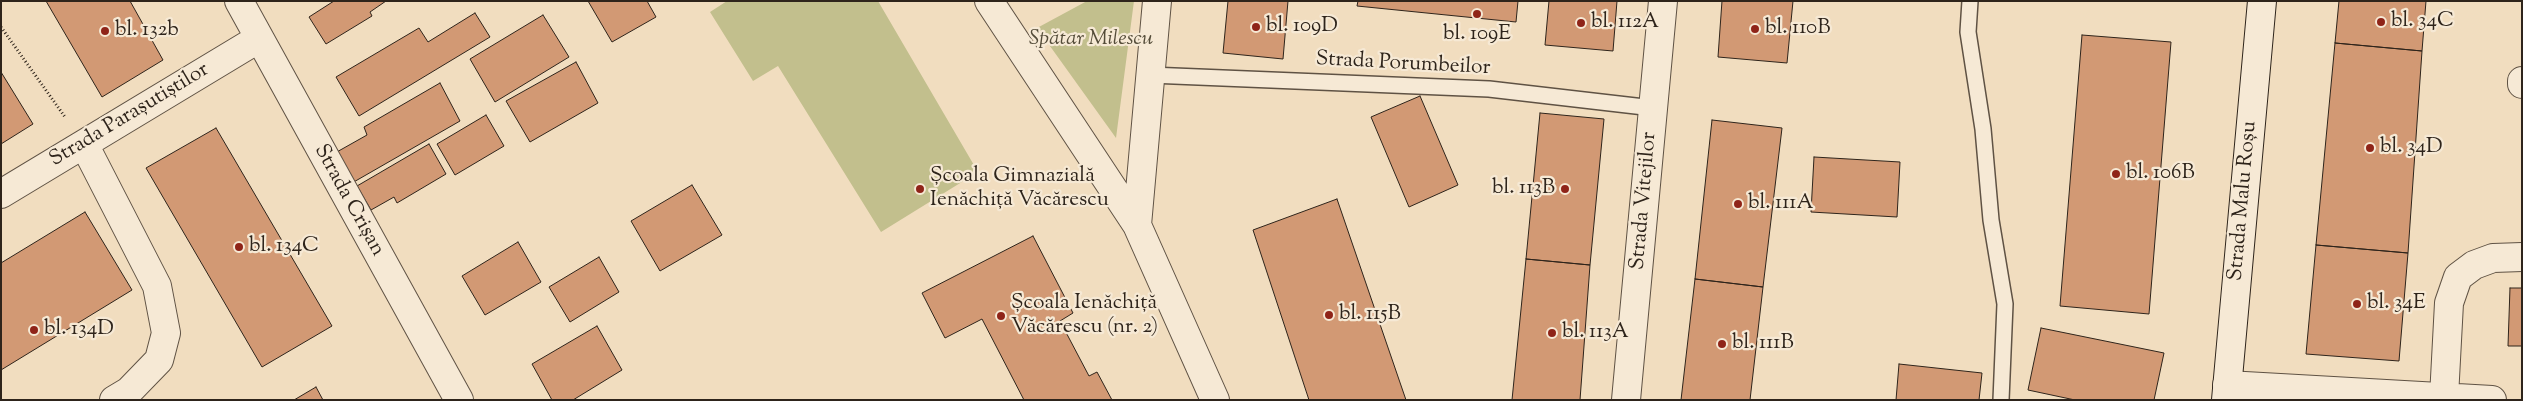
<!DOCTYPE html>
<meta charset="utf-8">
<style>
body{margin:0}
#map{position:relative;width:2523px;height:401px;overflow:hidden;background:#f1ddbf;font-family:"Sorts Mill Goudy",serif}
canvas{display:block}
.frame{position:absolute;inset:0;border:2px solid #2e241b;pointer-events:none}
</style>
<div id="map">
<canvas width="2523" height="401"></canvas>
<div class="frame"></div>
</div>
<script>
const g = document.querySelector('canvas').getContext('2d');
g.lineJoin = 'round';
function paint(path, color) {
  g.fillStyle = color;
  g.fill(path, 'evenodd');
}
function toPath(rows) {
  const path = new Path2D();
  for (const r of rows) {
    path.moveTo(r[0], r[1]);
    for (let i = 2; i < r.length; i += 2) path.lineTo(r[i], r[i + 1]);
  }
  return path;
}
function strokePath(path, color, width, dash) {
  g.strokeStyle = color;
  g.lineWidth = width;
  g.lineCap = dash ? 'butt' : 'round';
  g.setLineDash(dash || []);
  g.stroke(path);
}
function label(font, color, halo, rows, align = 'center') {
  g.font = font + ' "Sorts Mill Goudy",serif';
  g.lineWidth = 4.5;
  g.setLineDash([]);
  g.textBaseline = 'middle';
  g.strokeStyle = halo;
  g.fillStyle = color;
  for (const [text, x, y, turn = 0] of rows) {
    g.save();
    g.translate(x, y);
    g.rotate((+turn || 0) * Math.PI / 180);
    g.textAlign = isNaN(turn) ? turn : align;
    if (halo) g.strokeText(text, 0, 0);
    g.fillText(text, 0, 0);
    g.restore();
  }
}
const green = toPath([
 [727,1,878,1,978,172,881,232,778,66,753,81,710,12],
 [1087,1,1134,1,1116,138,1037,28]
]);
const building = toPath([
 [46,1,130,1,163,60,102,97,46,1],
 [334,1,386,1,370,12,372,16,326,44,309,17,334,1],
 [588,1,647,1,656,17,612,42,588,1],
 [1228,1,1288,1,1283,59,1223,53,1228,1],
 [1358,1,1518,1,1516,22,1357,6,1358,1],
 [1549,1,1617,1,1613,51,1545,45,1549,1],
 [1722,1,1793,1,1787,63,1718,57,1722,1],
 [2339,1,2426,1,2422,51,2335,43,2339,1],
 [475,13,490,37,359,116,336,77,419,28,428,42,475,13],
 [543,15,569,57,495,102,470,59,543,15],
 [2082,35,2171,42,2149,314,2060,306,2082,35],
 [2335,43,2422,51,2408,253,2316,245,2335,43],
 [576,62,598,103,530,142,506,101,576,62],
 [1,72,33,124,1,144,1,72],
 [440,83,460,121,352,183,335,153,367,135,364,127,440,83],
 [1420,96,1458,185,1409,207,1371,117,1420,96],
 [1540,113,1604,119,1590,265,1526,259,1540,113],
 [486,115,504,146,455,175,437,144,486,115],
 [1712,120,1782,128,1763,287,1695,279,1712,120],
 [216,128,332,326,262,367,146,168,216,128],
 [429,144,446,174,397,203,394,197,371,210,357,186,429,144],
 [1814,157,1900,162,1897,217,1811,212,1814,157],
 [692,185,722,235,660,271,631,221,692,185],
 [1337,199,1406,400,1309,400,1253,230,1337,199],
 [85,212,132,290,1,370,1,263,85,212],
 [1033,236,1073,313,1060,321,1089,376,1097,372,1112,400,1024,400,982,319,945,338,922,293,1033,236],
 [518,242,541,282,485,315,462,276,518,242],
 [2316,245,2408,253,2399,361,2306,354,2316,245],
 [599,257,619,292,570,322,549,287,599,257],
 [1526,259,1590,265,1580,400,1512,400,1526,259],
 [1695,279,1763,287,1750,400,1681,400,1695,279],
 [2510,288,2522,288,2522,346,2508,346,2510,288],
 [597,326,622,370,573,400,552,400,532,364,597,326],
 [2041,328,2164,353,2154,400,2075,400,2028,390,2041,328],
 [1899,364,1982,373,1979,400,1896,400,1899,364],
 [316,387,323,400,294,400,316,387]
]);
const path = toPath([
 [1,27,65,117]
]);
const service = toPath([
 [1970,1,1968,32,1983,129,1991,220,2005,304,2001,400],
 [1150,75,1489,89,1653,108]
]);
const minor = toPath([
 [239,1,459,400],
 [989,1,1137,225,1215,400],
 [2522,81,2522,84],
 [84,144,157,286,166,333,159,360,129,391,114,400],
 [1,194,258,39],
 [1137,225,1157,1],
 [2227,385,2492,400],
 [2444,397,2449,303,2458,277,2474,265,2493,258,2522,257],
 [1626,400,1663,1]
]);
const secondary = toPath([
 [2226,400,2262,1]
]);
const markers = [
 [1477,14,5,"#8f2418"],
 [2381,22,5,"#8f2418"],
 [1581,23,5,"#8f2418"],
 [1256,27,5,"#8f2418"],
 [1755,29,5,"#8f2418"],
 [105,31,5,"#8f2418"],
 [2370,148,5,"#8f2418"],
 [2116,174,5,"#8f2418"],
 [920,189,5,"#8f2418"],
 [1565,189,5,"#8f2418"],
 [1738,204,5,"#8f2418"],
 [239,247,5,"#8f2418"],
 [2357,304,5,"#8f2418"],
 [1329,315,5,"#8f2418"],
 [1001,316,5,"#8f2418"],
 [34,330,5,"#8f2418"],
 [1552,333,5,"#8f2418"],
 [1722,344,5,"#8f2418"]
];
const poiNames = [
 ["bl. 34C",2391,22],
 ["bl. 112A",1591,23],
 ["bl. 109D",1266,27],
 ["bl. 110B",1765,29],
 ["bl. 132b",115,31],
 ["bl. 109E",1477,35,"center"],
 ["bl. 34D",2380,148],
 ["bl. 106B",2126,174],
 ["Școala Gimnazială",930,177],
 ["Ienăchiță Văcărescu",930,201],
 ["bl. 113B",1555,189,"right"],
 ["bl. 111A",1748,204],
 ["bl. 134C",249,247],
 ["Școala Ienăchiță",1011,304],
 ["Văcărescu (nr. 2)",1011,328],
 ["bl. 34E",2367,304],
 ["bl. 115B",1339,315],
 ["bl. 134D",44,330],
 ["bl. 113A",1562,333],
 ["bl. 111B",1732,344]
];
const parkNames = [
 ["Spătar Milescu",1091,40]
];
const streetNames = [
 ["Strada Porumbeilor",1403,65,3],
 ["Strada Parașutiștilor",130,116,-31],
 ["Strada Crișan",348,201,61],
 ["Strada Vitejilor",1645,201,-85],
 ["Strada Malu Roșu",2244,201,-85]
];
paint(green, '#c2bf8d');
paint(building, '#d29974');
strokePath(building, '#2e241b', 1);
strokePath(service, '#5f5244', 18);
strokePath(minor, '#5f5244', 30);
strokePath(secondary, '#2e241b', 30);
strokePath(path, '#2e241b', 3, [1, 2.5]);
strokePath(service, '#f6e9d5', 15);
strokePath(minor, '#f6e9d5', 28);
strokePath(secondary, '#f6e9d5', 28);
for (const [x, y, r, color] of markers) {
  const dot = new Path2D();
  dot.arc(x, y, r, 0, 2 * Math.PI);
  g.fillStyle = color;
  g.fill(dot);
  strokePath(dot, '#f6e9d5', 2);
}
label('21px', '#2e241b', '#f6e9d5', poiNames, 'left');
label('italic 21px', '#534b38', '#f6e9d5', parkNames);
label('21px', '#2e241b', '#f6e9d5', streetNames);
</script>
